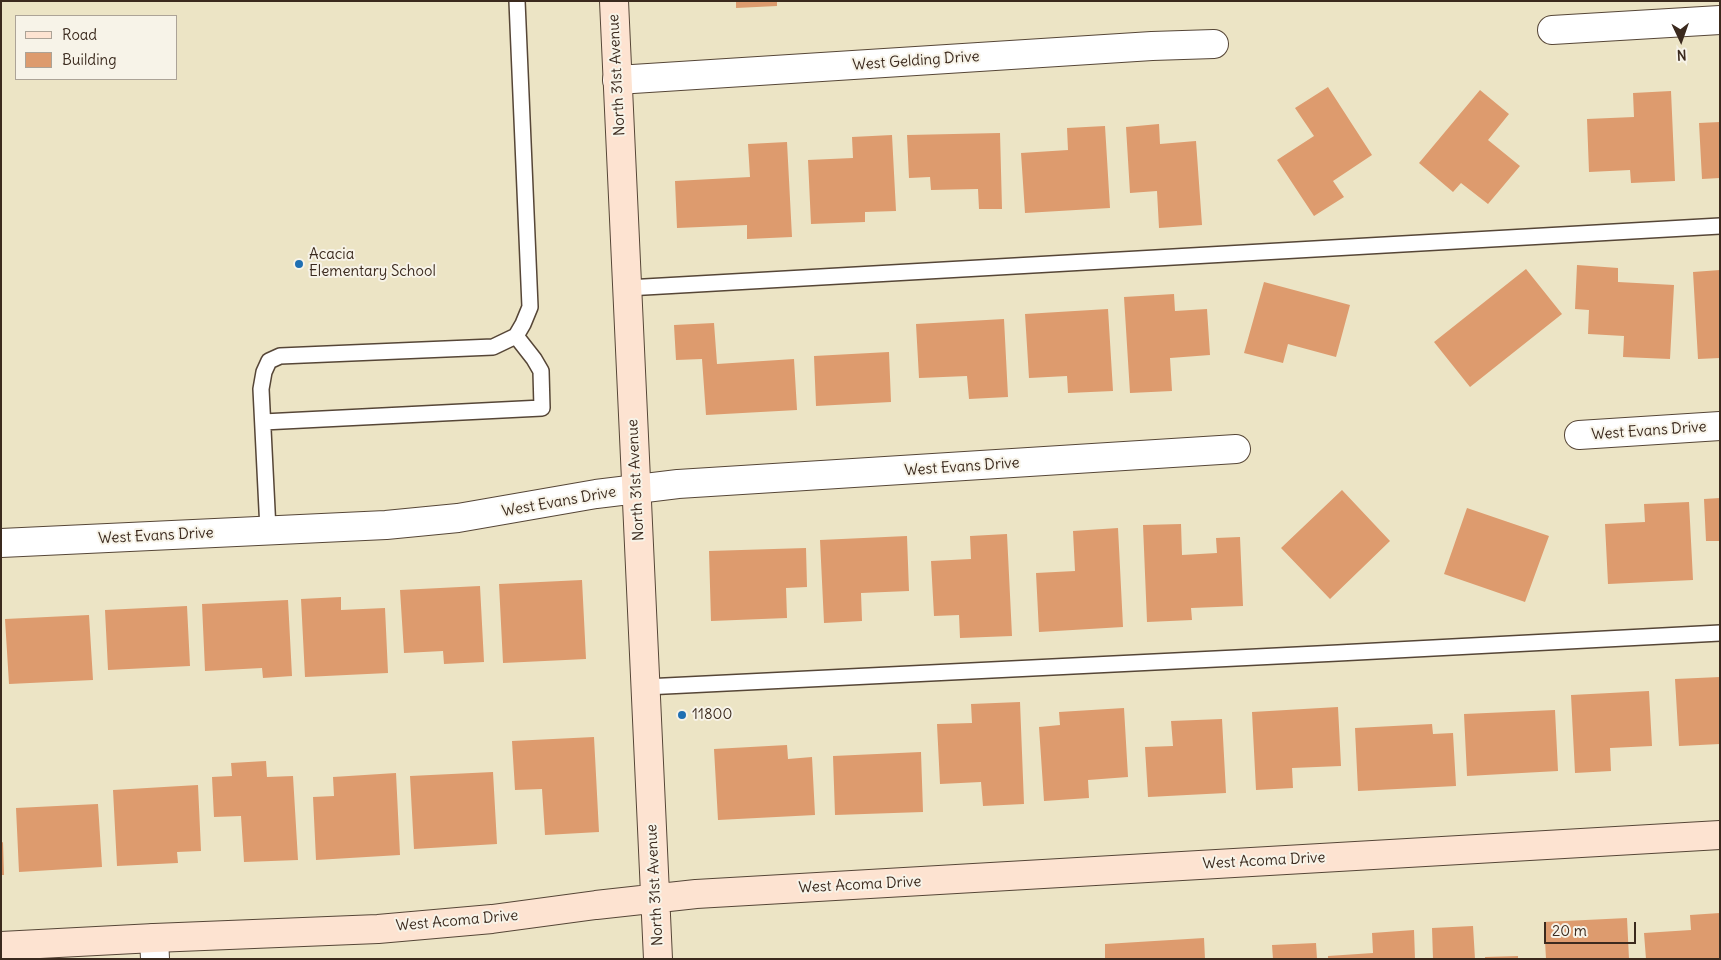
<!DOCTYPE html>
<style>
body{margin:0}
#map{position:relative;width:1721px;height:960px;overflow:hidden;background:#ece4c5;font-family:Delius,sans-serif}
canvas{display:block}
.frame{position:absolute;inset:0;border:2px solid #3b2a1e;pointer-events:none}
.legend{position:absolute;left:15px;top:15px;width:162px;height:65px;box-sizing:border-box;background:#f7f3e8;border:1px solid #aca397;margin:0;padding:6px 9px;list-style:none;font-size:15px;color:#3b2a1e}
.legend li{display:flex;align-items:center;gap:10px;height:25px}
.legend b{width:25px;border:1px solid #aca397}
.north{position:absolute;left:1656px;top:15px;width:50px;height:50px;-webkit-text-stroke:4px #f7f3e8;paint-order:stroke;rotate:177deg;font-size:14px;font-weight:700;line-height:20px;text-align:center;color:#3b2a1e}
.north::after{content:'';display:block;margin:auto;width:18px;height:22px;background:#3b2a1e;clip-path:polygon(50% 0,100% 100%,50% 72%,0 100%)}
.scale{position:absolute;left:1544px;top:922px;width:92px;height:22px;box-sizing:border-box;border:2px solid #3b2a1e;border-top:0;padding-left:6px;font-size:15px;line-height:18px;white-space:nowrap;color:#3b2a1e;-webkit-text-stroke:4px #f7f3e8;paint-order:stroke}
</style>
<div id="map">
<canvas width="1721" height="960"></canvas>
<div class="frame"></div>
<ul class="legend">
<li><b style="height:6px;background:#fde3d1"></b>Road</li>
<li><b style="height:14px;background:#dd9b6e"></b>Building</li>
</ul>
<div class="north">N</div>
<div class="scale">20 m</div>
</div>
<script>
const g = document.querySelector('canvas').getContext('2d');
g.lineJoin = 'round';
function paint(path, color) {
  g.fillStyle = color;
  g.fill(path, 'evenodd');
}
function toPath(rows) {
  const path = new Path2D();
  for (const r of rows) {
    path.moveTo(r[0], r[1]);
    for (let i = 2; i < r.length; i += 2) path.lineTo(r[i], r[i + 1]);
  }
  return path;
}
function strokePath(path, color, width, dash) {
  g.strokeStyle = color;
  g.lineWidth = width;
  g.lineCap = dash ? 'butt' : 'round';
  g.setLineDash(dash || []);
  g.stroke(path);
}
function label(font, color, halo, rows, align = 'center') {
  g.font = font + ' Delius,sans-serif';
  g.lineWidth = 4;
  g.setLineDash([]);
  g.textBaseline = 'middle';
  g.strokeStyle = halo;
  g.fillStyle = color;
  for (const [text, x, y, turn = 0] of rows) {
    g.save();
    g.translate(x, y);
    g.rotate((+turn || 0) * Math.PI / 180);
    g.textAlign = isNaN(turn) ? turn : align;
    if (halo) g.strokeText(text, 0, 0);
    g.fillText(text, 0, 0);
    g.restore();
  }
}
const building = toPath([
 [736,1,777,1,777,6,736,8],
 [1328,87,1372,155,1333,181,1344,197,1314,216,1277,160,1314,136,1295,108],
 [1480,90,1509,114,1488,140,1520,166,1488,204,1461,183,1453,192,1419,163],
 [1671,91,1675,181,1631,183,1630,170,1589,172,1587,119,1634,117,1633,93],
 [1720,122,1720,178,1702,179,1699,123],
 [1159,124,1160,144,1196,141,1202,225,1159,228,1157,191,1130,193,1126,127],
 [1105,126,1110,208,1025,213,1021,153,1068,150,1067,128],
 [1000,133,1002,209,979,209,978,189,931,190,930,177,909,178,907,135],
 [892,135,896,211,865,212,865,222,811,224,808,160,853,158,852,137],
 [787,142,792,237,747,239,747,225,677,228,675,181,750,177,748,144],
 [1577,265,1618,268,1618,282,1674,285,1670,359,1623,357,1624,336,1588,334,1589,310,1575,309],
 [1526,269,1562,314,1470,387,1434,342],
 [1720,270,1720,358,1698,359,1693,272],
 [1264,282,1350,305,1336,357,1288,344,1283,363,1244,353],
 [1174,294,1175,311,1207,309,1210,355,1170,358,1172,391,1130,393,1124,297],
 [1108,309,1113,391,1068,393,1067,376,1029,378,1025,314],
 [1004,319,1008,397,969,399,967,376,919,378,916,324],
 [714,323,717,364,794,359,797,410,706,415,702,359,676,360,674,325],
 [889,352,891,402,816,406,814,356],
 [1342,490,1390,541,1330,599,1281,548],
 [1720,498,1720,541,1706,541,1704,499],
 [1689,502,1693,580,1608,584,1605,524,1645,522,1644,504],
 [1467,508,1549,536,1525,602,1444,574],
 [1181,524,1182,555,1217,553,1216,538,1240,537,1243,606,1191,608,1192,620,1147,622,1143,525],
 [1118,528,1123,627,1039,632,1036,573,1075,571,1073,531],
 [1007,534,1012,636,960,638,959,615,934,616,931,561,971,559,970,536],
 [907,536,909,591,861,593,862,621,824,623,820,540],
 [806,548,807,587,786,588,787,618,711,621,709,551],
 [582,580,586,659,503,663,499,584],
 [480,586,484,662,444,664,443,651,404,653,400,590],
 [341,597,341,610,385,608,388,673,305,677,301,599],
 [288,600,292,676,263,678,262,668,205,671,202,604],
 [187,606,190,666,108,670,105,610],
 [89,615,93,680,9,684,5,619],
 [1720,677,1720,744,1679,746,1675,679],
 [1649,691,1652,746,1610,748,1611,771,1575,773,1571,695],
 [1020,702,1024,804,983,806,981,782,940,784,937,724,972,723,971,704],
 [1338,707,1341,766,1292,768,1293,788,1256,790,1252,712],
 [1124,708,1128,777,1088,780,1089,798,1044,801,1039,727,1060,725,1059,712],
 [1555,710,1558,771,1467,776,1464,714],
 [1222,719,1226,793,1148,797,1145,747,1173,746,1171,721],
 [1432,724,1433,734,1453,733,1456,786,1358,791,1355,728],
 [594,737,599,832,545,835,542,789,515,790,512,741],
 [787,745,788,759,812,757,815,815,718,820,714,749],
 [921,752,923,812,835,815,833,756],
 [266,761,267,777,293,776,298,860,244,862,241,816,214,817,212,777,232,776,231,763],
 [493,772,497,844,414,849,410,776],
 [396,773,400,855,316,860,313,797,334,796,333,777],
 [198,785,201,851,177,852,178,863,117,866,113,790],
 [98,804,102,867,19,872,16,808],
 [3,842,4,875,1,875,1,843],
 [1720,913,1720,959,1646,959,1644,933,1691,930,1690,915],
 [1627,918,1629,959,1546,959,1544,922],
 [1473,926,1475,959,1433,959,1432,928],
 [1414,930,1415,959,1328,959,1328,956,1373,953,1372,933],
 [1204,938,1205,959,1105,959,1105,944],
 [1316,943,1317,959,1273,959,1272,945],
 [1518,956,1518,959,1485,959,1485,957]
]);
const lane = toPath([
 [627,288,1720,226],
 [263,422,542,408,541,371,534,359,516,336],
 [268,530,261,389,264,372,269,361,280,356,493,347,516,336,523,324,530,307,517,1],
 [645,687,1338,653,1720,633]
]);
const street = toPath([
 [1552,30,1720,20],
 [617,80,1152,46,1214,44],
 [1579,435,1720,426],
 [1,543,386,525,458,518,596,494,678,484,1236,449],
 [154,938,155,959]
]);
const secondary = toPath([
 [614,1,658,959],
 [1,946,154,938,378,929,492,919,596,905,696,894,1720,835]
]);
const markers = [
 [299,264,5,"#1f6fb2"],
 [682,715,5,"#1f6fb2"]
];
const streetNames = [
 ["West Gelding Drive",916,61,-4],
 ["North 31st Avenue",617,75,-93],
 ["West Evans Drive",1649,431,-4],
 ["West Evans Drive",962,467,-4],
 ["North 31st Avenue",636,480,-93],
 ["West Evans Drive",559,502,-10],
 ["West Evans Drive",156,536,-3],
 ["West Acoma Drive",1264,861,-3],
 ["North 31st Avenue",655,885,-93],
 ["West Acoma Drive",860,885,-3],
 ["West Acoma Drive",457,921,-5]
];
const poiNames = [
 ["Acacia",309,255],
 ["Elementary School",309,272],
 ["11800",692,715]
];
paint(building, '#dd9b6e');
strokePath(lane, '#564637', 18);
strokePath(street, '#564637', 30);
strokePath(secondary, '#564637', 30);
strokePath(lane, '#fff', 15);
strokePath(street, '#fff', 28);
strokePath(secondary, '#fde3d1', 28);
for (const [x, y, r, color] of markers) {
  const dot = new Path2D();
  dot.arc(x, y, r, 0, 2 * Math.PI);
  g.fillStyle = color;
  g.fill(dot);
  strokePath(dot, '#f7f3e8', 2);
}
label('15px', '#3b2a1e', '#f7f3e8', streetNames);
label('15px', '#3b2a1e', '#f7f3e8', poiNames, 'left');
</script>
